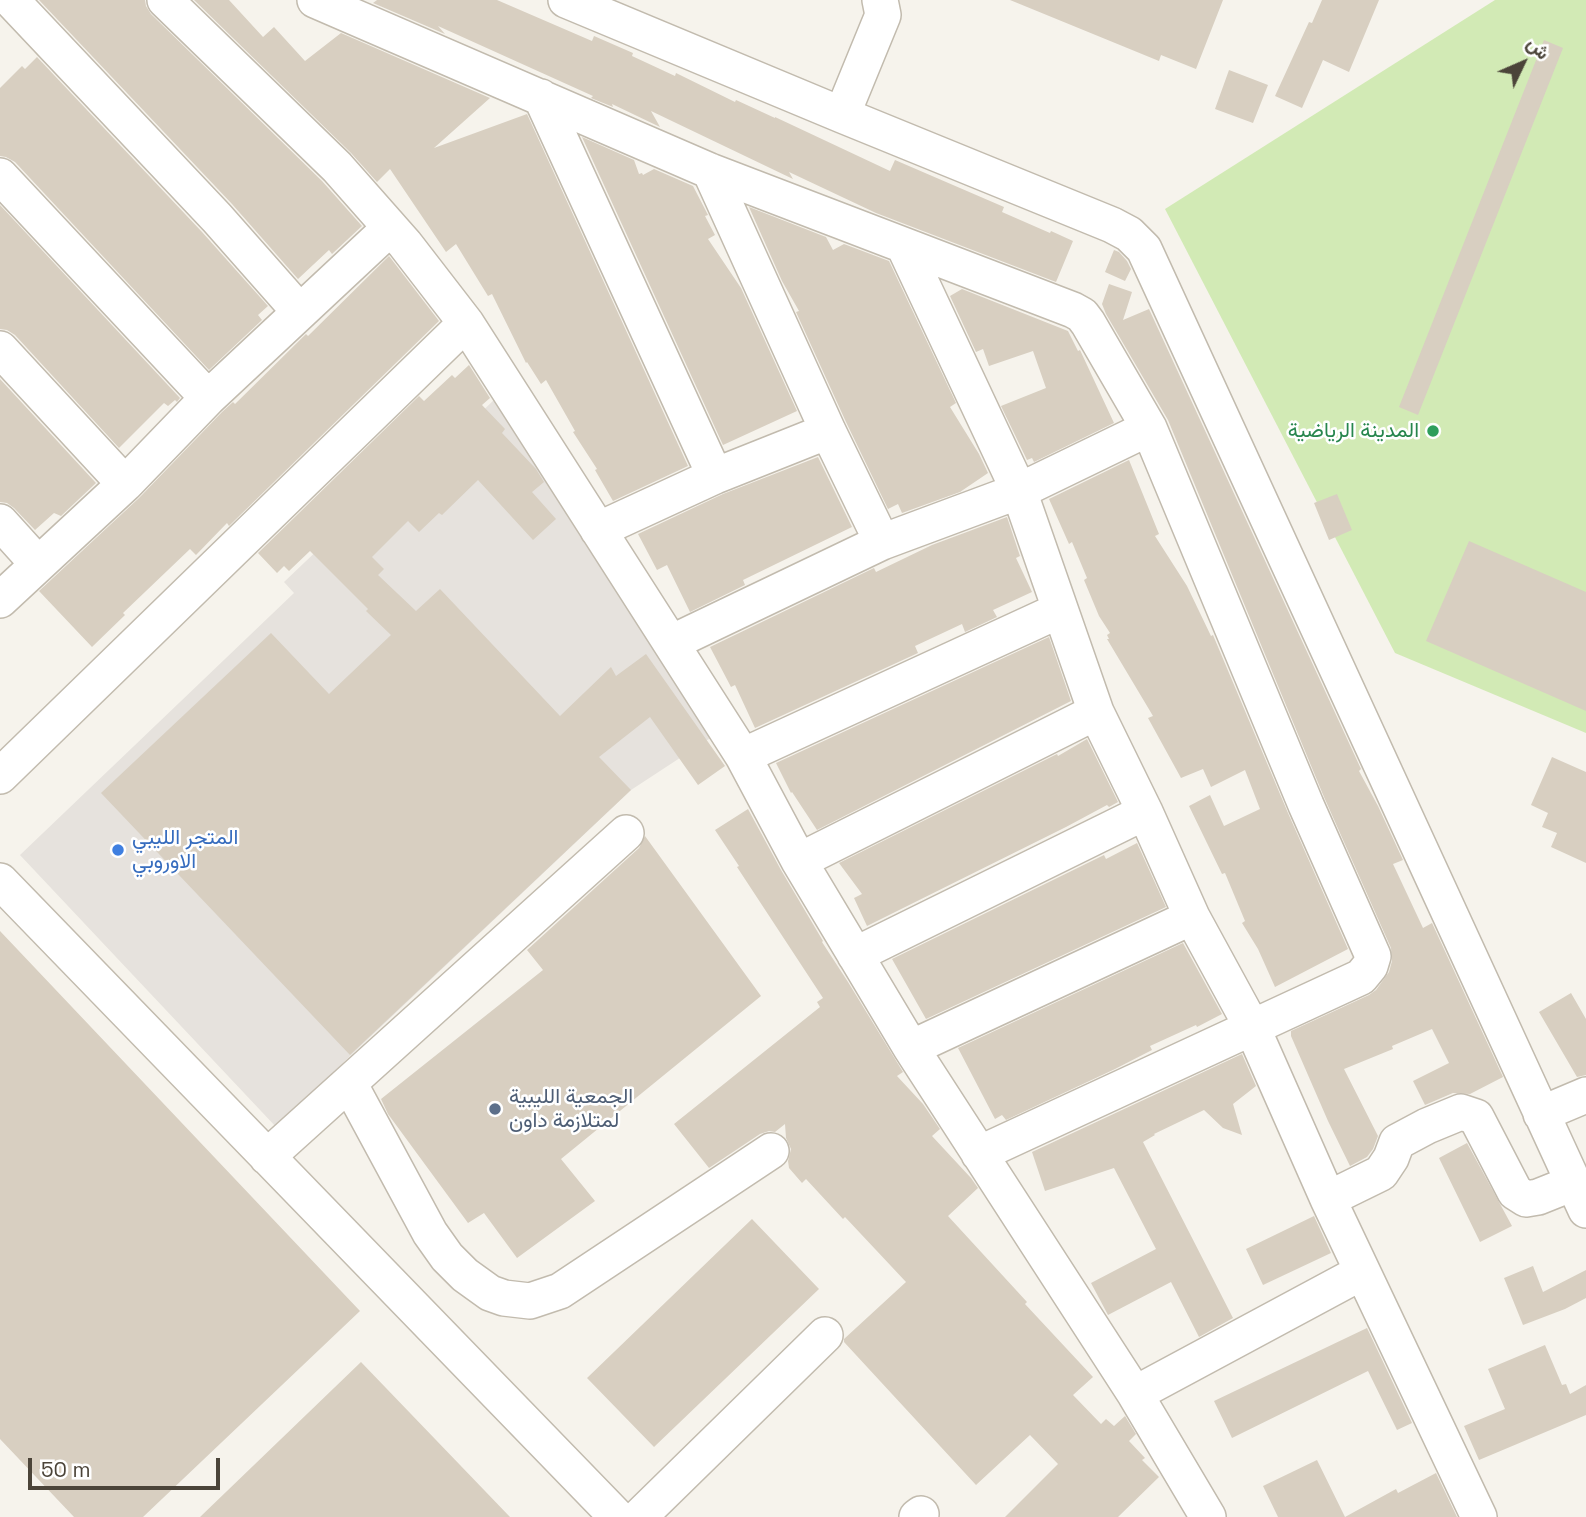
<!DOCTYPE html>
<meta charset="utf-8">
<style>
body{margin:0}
#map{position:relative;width:1586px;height:1517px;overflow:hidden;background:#f6f3ec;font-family:"Space Grotesk",Vazirmatn,sans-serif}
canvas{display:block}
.north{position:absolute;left:1488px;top:28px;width:70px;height:70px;-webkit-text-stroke:5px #fff;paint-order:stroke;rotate:46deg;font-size:19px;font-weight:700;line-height:28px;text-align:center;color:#4b4439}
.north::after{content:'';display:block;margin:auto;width:24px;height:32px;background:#4b4439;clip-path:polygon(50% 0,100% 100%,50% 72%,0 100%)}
.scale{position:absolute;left:28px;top:1458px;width:192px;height:32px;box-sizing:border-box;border:4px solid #4b4439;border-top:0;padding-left:9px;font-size:21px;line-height:24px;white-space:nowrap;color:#4b4439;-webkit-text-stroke:5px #fff;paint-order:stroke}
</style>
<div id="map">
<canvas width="1586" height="1517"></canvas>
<div class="north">ش</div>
<div class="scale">50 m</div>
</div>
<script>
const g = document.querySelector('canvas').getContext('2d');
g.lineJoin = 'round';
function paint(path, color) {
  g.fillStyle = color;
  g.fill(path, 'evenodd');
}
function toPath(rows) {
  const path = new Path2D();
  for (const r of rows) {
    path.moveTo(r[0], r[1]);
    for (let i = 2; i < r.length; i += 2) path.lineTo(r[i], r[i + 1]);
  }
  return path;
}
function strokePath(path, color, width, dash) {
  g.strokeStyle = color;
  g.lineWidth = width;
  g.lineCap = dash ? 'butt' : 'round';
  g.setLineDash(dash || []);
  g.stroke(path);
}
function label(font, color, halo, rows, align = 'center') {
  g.font = font + ' "Space Grotesk",Vazirmatn,sans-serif';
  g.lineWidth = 5;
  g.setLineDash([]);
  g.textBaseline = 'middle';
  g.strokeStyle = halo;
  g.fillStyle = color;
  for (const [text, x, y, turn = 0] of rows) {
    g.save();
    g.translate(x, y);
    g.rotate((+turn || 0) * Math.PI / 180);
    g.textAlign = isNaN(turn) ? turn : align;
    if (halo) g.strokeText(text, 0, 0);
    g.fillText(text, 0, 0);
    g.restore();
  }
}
const industrial = toPath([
 [498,396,718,733,631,790,350,1056,277,1128,19,854,20,855,294,593,284,582,453,421,462,431]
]);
const green = toPath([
 [1495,0,1586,0,1586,733,1395,653,1165,209]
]);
const building = toPath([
 [39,0,145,0,146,6,151,14,322,181,362,226,332,254,329,250,298,279,232,204],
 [194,0,229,0,263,37,274,27,305,61,341,33,490,98,434,148,527,114,688,466,613,501,595,470,597,469,573,432,575,431,546,380,541,384,527,362,526,363,492,294,488,296,456,244,446,252,390,169,377,182,351,153],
 [377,0,497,0,592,41,594,36,633,53,632,56,675,76,676,73,735,102,736,100,775,118,775,117,890,171,895,160,1004,207,1002,212,1050,233,1051,231,1073,241,1056,282,876,213,789,172,793,179,651,111,660,127,612,104,613,107,591,98,593,96,438,26,445,34,373,3],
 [1010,0,1223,0,1196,69,1161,55,1159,61],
 [1322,0,1379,0,1349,72,1323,60,1302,108,1275,96,1309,22,1312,23],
 [1544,40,1563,48,1418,415,1399,407],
 [37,57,202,232,268,306,258,315,262,320,209,370,15,162,6,157,0,156,0,88,22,66,25,69],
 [1229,70,1268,85,1253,123,1215,109],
 [582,137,634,160,639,174,642,173,643,175,654,169,693,186,708,215,705,216,715,235,708,239,741,288,797,411,723,445],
 [0,205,180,398,177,402,175,400,168,406,164,403,119,448,15,335,7,330,0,329],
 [749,207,826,237,833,250,844,244,889,261,956,403,950,407,979,454,988,473,960,492,902,513,898,504,888,509,846,422,796,312,799,311,782,281],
 [1114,250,1119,252,1127,261,1131,269,1125,281,1105,272],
 [389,256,439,321,229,526,227,523,196,555,190,549,123,613,125,615,92,647,39,591,139,498,222,412,233,402,235,404,306,334,308,336],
 [1109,284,1132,292,1123,320,1149,309,1361,769,1359,771,1378,806,1403,860,1393,864,1423,928,1432,923,1503,1077,1470,1094,1453,1093,1425,1105,1413,1081,1449,1063,1432,1029,1392,1046,1393,1049,1344,1069,1378,1136,1373,1149,1367,1157,1350,1166,1328,1121,1291,1036,1291,1031,1369,995,1376,990,1389,972,1392,961,1391,948,1324,797,1168,420,1106,314,1102,304],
 [962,289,1068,331,1078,351,1080,350,1114,423,1034,462,1032,458,1027,460,1001,406,1046,388,1033,351,989,366,983,349,976,352,950,296],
 [469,365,490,398,482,405,505,429,502,433,536,469,544,482,532,492,556,519,533,540,478,480,442,515,439,513,419,532,408,521,372,557,384,569,378,575,416,611,440,589,560,716,611,667,616,676,646,654,725,766,698,785,650,717,599,757,631,790,350,1055,101,793,271,633,329,694,391,635,366,611,368,609,310,551,289,571,284,566,277,573,258,553,419,396,424,401,452,375,455,378],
 [0,379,96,483,61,516,54,513,35,530,14,508,7,503,0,502],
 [818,457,852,527,743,580,745,585,690,612,667,565,657,570,638,534,723,494],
 [1129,460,1159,534,1155,536,1187,586,1211,636,1213,635,1288,813,1348,949,1275,987,1258,949,1242,923,1245,921,1225,873,1222,874,1189,806,1210,795,1224,826,1260,809,1245,770,1211,787,1203,769,1181,778,1148,718,1153,716,1107,639,1109,639,1107,635,1110,633,1099,616,1084,580,1087,578,1072,542,1069,544,1049,499],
 [1337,494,1352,530,1329,540,1314,503],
 [1007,517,1020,556,1016,558,1032,592,993,610,997,617,965,632,962,624,915,646,918,653,755,728,735,685,731,687,710,647,874,568,876,572,932,545],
 [1469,541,1586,592,1586,711,1426,641],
 [1049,637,1071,701,817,830,792,792,791,793,776,763],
 [1087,739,1118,802,1109,807,1107,805,1066,827,867,926,854,898,862,894,839,863,1057,754,1058,756],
 [1552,757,1586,772,1586,863,1551,847,1557,833,1542,827,1548,813,1531,805],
 [748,809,781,870,823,941,822,942,848,982,903,1072,897,1076,923,1104,940,1129,932,1136,971,1178,978,1188,948,1216,1027,1302,1025,1304,1093,1377,1073,1395,1101,1424,1106,1419,1114,1426,1125,1416,1136,1434,1129,1441,1145,1458,1142,1460,1159,1477,1118,1517,1005,1517,1058,1464,1030,1435,976,1485,844,1342,844,1339,906,1282,845,1217,843,1219,806,1179,802,1183,789,1168,788,1161,791,1149,786,1138,785,1124,775,1132,769,1131,760,1134,709,1168,674,1124,820,1007,817,1002,823,998,737,867,739,866,715,830],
 [645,836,761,996,561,1159,595,1201,517,1258,484,1213,468,1223,388,1114,381,1099,543,970,527,950,639,848],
 [1137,843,1166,907,926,1019,892,959,1104,855,1106,859],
 [0,931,360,1311,143,1517,74,1517,0,1439],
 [1183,943,1222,1014,1197,1027,1196,1025,1150,1046,1152,1050,1115,1069,1006,1120,1002,1115,995,1119,958,1048],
 [1571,993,1586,1019,1586,1075,1577,1077,1539,1012],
 [1242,1054,1256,1086,1233,1104,1242,1135,1223,1128,1204,1110,1154,1134,1155,1135,1143,1142,1233,1318,1199,1337,1171,1282,1108,1315,1091,1283,1156,1249,1114,1168,1045,1191,1032,1152],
 [1467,1143,1512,1226,1480,1242,1439,1158],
 [1314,1216,1331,1253,1263,1285,1246,1249],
 [752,1219,819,1289,654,1447,587,1378],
 [1533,1266,1543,1292,1586,1270,1586,1298,1565,1309,1523,1325,1504,1278],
 [1367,1328,1412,1423,1397,1430,1368,1371,1232,1438,1214,1401],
 [1545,1345,1562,1385,1566,1384,1570,1394,1586,1385,1586,1415,1479,1460,1464,1426,1505,1409,1488,1369],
 [361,1362,510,1517,200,1517],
 [1317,1460,1345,1517,1278,1517,1263,1486],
 [1436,1473,1457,1517,1345,1517,1396,1489,1398,1493]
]);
const minor = toPath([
 [11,0,217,218,300,312],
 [165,0,337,167,405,244,466,323,743,756,799,861,911,1048,1135,1394,1208,1517],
 [315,0,710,171,1073,310,1082,315,1088,323,1149,428,1306,805,1373,956,1370,966,1361,977,979,1154],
 [566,0,842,115,1112,225,1129,234,1144,249,1586,1210],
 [541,97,715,476],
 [842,115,883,15,880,0],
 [710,171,828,431,882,542],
 [0,176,208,398],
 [904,246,1019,491,1096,712,1145,812,1192,917,1252,1027,1328,1199,1479,1517],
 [0,349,125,484],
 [0,522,38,564],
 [598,530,715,476,828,431],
 [0,600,125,484,208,398,390,228],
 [671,643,882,542,1019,491,1149,428],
 [743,756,1060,610],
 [0,776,466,323],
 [799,861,1096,712],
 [0,881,617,1517],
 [855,955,1145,812],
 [911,1048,1192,917],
 [349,1083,430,1233,447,1257,465,1275,490,1293,504,1298,530,1301,560,1291,771,1151],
 [1541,1114,1586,1095],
 [267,1157,626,833],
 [1328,1199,1381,1173,1391,1158,1397,1142,1427,1126,1461,1112,1476,1117,1515,1192,1526,1199,1538,1197,1573,1183],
 [1135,1394,1362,1272],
 [639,1517,825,1335],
 [917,1517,921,1514]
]);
const markers = [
 [1433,431,7,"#2e9e5b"],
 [118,850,7,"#3f7fe0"],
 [495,1109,7,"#5c6f8a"]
];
const leisureNames = [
 ["المدينة الرياضية",1419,431]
];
const shopNames = [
 ["المتجر الليبي",132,838],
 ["الاوروبي",132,862]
];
const serviceNames = [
 ["الجمعية الليبية",509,1097],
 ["لمتلازمة داون",509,1121]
];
paint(industrial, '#e6e2dd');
paint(green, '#d2eab5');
paint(building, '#d8cfc1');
strokePath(minor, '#c2bbae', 38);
strokePath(minor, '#fff', 35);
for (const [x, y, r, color] of markers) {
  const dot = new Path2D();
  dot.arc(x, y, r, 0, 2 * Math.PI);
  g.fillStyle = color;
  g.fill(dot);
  strokePath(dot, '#fff', 2.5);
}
label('21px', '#27864d', '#fff', leisureNames, 'right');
label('21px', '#366cbe', '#fff', shopNames, 'left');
label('21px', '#4e5e75', '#fff', serviceNames, 'left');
</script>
